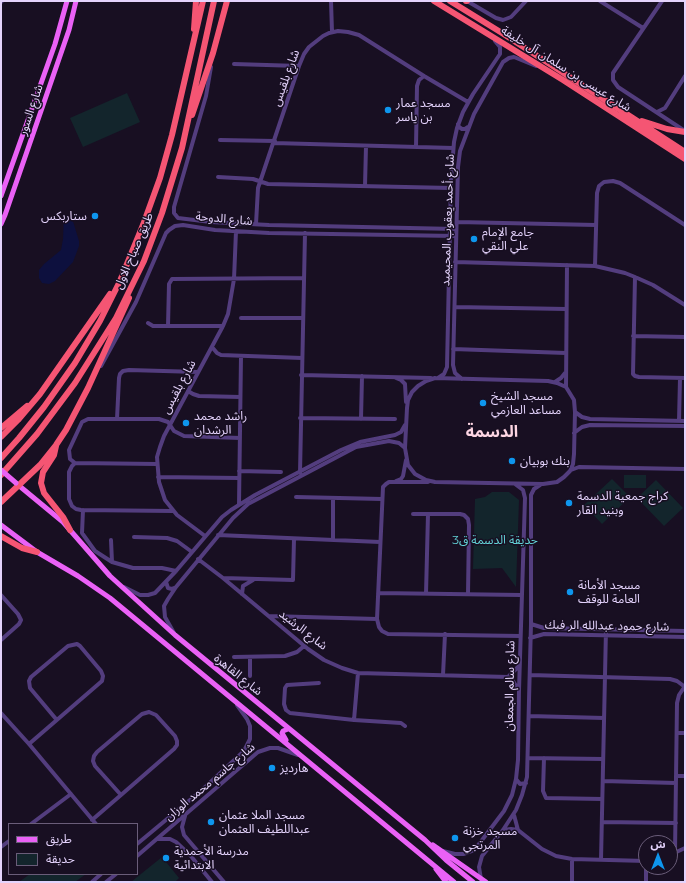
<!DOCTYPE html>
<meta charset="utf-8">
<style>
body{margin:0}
#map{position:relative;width:686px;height:883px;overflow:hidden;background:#180f22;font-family:Montserrat,"Noto Sans Arabic",sans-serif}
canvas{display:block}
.frame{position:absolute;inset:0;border:2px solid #e4d3fc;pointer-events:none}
.legend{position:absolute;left:8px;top:823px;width:130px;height:52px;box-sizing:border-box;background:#180f22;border:1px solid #6a5d79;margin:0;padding:5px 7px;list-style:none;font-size:12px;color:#e4d3fc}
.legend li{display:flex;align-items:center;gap:8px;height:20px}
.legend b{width:20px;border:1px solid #6a5d79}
.north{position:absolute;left:638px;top:835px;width:40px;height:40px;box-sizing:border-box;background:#180f22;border:1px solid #6a5d79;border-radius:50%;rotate:0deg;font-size:11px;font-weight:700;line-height:16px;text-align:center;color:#e4d3fc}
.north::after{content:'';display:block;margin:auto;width:14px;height:18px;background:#0e96ee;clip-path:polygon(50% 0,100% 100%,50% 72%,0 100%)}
</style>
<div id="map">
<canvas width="686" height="883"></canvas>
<div class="frame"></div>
<ul class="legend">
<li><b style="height:5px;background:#ea61f6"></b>طريق</li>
<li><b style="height:11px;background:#13252c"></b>حديقة</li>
</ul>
<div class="north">ش</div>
</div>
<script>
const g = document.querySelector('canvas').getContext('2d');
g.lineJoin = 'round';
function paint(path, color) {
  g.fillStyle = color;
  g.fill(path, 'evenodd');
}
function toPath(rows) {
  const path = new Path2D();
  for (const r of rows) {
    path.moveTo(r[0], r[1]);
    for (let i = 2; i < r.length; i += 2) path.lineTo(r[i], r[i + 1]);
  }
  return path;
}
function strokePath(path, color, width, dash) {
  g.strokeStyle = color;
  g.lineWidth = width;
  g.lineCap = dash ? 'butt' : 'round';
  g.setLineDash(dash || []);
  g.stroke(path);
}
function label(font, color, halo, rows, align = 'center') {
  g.font = font + ' Montserrat,"Noto Sans Arabic",sans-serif';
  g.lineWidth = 3;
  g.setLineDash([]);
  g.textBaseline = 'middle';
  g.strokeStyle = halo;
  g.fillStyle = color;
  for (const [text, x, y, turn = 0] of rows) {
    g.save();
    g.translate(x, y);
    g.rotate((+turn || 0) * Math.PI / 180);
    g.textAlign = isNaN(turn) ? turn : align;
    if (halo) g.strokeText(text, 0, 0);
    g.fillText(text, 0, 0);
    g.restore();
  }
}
const green = toPath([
 [127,93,140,122,83,147,70,118],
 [624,475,646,475,646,488,624,488],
 [612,479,630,497,602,524,584,505],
 [656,480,683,508,664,526,637,498],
 [492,492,509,492,519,500,516,587,502,568,473,569,475,499,485,497],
 [162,857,179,878,175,882,131,882],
 [30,874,86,874,75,882,19,882]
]);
const water = toPath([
 [66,215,70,215,72,218,79,241,79,246,73,262,55,281,49,284,42,283,39,278,39,270,44,264,61,250,63,239,64,216]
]);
const minor = toPath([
 [331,1,332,32],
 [467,1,496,18,503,20,511,17,526,1],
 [600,1,643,28],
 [662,1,613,73,613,80,618,87,685,131],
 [1,2,2,1],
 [234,64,299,66],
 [211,67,206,96,174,207,174,213,178,218,211,222,269,225,456,229],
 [657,112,665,108,685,76],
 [458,124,459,127,462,129,465,129,468,127],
 [220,140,275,141],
 [274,143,453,148],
 [416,147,417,86,419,80,424,76],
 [218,177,253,179,268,184,451,188],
 [365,186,366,146],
 [457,222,596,225],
 [256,224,258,188,299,66,304,54,309,47,323,36,329,33,338,31,348,32,359,35,424,76,468,102],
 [455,262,595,266,625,273,635,277,653,285,685,305],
 [595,266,597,193,599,186,604,182,613,181,620,183,685,225],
 [635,277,633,374,635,376,639,377,685,378],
 [455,307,566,309],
 [241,318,303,318],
 [148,323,153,326,223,326],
 [168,326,169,284,172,279,304,278],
 [633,336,685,337],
 [212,347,217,353,221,355,302,358],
 [453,349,566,353],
 [101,366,136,302,166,233,169,230,175,226,183,225,215,230,269,233,456,236],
 [301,375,431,378],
 [396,378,401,380,405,384,406,402],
 [435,378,548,381,557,383,566,387,574,400,575,412,574,454,573,464,570,471,564,477,557,482,543,484,435,482,426,480,415,474,408,465,405,448,407,408,408,400,412,392,418,386,426,381,435,378],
 [438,378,444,374,447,367,451,180,454,142,457,128,463,112,473,94,500,54,500,47,495,41],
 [462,379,455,373,453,365,458,167,460,151,474,114,503,62,509,58,514,57,536,66],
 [555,382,561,378,565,373],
 [566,387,567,265],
 [188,391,193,394,199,396,240,397],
 [575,412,582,417,590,419,685,421],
 [300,418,395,419],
 [117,419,119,378,120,374,123,371,129,370,198,372],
 [361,419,362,376],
 [679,421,680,378],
 [574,433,582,427,590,425,685,426],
 [75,463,70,459,69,450,82,422,88,419,159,419,168,422,174,431,184,436,240,438],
 [75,463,72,466,69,472,69,499,72,506,76,509,81,510,173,511],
 [75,463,157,464],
 [571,470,579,467,685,469],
 [239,471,281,472],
 [300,473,305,233],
 [158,477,239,478],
 [396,481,401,479,403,476,406,460],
 [428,482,389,482,386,484,383,487,377,619,379,627,382,631,388,634,520,636],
 [296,497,382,499],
 [239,505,241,356],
 [83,510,82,533,95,551,112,562,133,568,162,568,176,571],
 [413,514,460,514,464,515,468,519,469,525,468,594],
 [218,535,380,542],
 [205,536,177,515,165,500,159,482,157,457,160,447,164,436,223,326,228,314,234,279,236,231],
 [134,537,167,538,177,541,192,552],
 [111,540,112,562],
 [333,540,333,498],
 [198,559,223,578,308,649,324,660,342,668,358,673,508,677,513,681,518,689],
 [223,578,293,580,294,539],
 [166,582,168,588,172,589,174,588],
 [124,587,140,595,148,595,155,593,176,571,222,517,231,510,255,495,341,450,360,442,395,435,401,432,405,425],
 [378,593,521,595],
 [242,594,243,586,253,580],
 [426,594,428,514],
 [1,595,18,614,21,620,19,624,1,640],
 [269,616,377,619],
 [531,624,544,628,685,631],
 [174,633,165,617,164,606,168,599,176,587,233,518,248,504,356,447,389,441,399,443,405,448],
 [530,638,544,634,685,637],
 [234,657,285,656,297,652,304,646],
 [443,675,445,634],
 [530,675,670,679,677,681,685,687],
 [250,676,250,657],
 [508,677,519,666],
 [319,683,287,685,285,688,284,704,286,710,290,713,354,720,401,723,405,726],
 [149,712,156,715,175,736,177,741,177,745,174,749,121,795,95,766,93,761,94,756,97,752,142,714,149,712],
 [1,713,29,744,96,824],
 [529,716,604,718],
 [354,720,358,673],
 [677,733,685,733],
 [29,744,102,681,103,676,101,671,80,646,77,644,68,646,31,677,29,681,30,688,56,719],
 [528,758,603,759],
 [544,758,543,791,546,798,602,799],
 [676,776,685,776],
 [516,779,520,784,526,783],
 [603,781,676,783],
 [514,815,518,830,542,849,556,856,572,859,646,861],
 [185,816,182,827,184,835,224,882],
 [92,820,121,795],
 [602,822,676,823],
 [31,824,71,794],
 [503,830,511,829,518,830],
 [158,839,170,839,176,842,190,855,212,882],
 [137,844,202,790,244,751,250,739,250,726,247,719,237,705],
 [1,847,9,841],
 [443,851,455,854,464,854,472,851,476,848,504,811,512,795,516,779,518,760,519,690,525,498,523,490,515,484],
 [675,853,677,703,679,695,685,686],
 [670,855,685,848],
 [137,856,258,752,270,748,278,748,298,755],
 [601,860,606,629],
 [481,879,479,867,482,856,503,830,516,810,522,795,527,777,531,624,531,495,534,489,540,485],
 [92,882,101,874],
 [106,882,116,874],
 [572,882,572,859],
 [646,882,646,867]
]);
const major = toPath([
 [1,196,55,44,67,1],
 [1,224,5,215,69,30,76,1],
 [17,484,63,522,110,576,175,635,425,840,446,860,473,882],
 [1,525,37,552,78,576,110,598,454,882],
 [286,740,282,733,283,731,288,729],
 [433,845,486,882],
 [436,869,446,882]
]);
const highway = toPath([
 [434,1,563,80,685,159],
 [450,1,502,33,685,152],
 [466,1,467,1],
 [194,29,196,1],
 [192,115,213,53,227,1],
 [642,121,667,129,685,132],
 [1,428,27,406],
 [1,437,18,420,40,394,110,294],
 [56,446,54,455,43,472,41,483,44,493,63,517,70,530],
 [1,458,19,438,44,407,75,363,100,321,120,281,143,225,160,178,172,135,203,1],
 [1,475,37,434,75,383,116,318,144,261,162,213,182,148,214,1],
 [1,502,40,465,56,445,66,430,88,388,129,298],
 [1,536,22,548,37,552]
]);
const majorBridge = toPath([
 [1,470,16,483]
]);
const markers = [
 [388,110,4,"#0e96ee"],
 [95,216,4,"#0e96ee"],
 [474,239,4,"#0e96ee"],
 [483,403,4,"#0e96ee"],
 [186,423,4,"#0e96ee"],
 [512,461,4,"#0e96ee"],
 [569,503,4,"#0e96ee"],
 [570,592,4,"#0e96ee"],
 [272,768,4,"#0e96ee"],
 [211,822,4,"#0e96ee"],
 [455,838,4,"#0e96ee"],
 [166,858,4,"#0e96ee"]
];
const streetNames = [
 ["شارع عيسى بن سلمان آل خليفة",566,69,32],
 ["شارع بلقيس",286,78,-70],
 ["شارع السور",31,110,-71],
 ["شارع الدوحة",224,219,5],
 ["شارع أحمد يعقوب المحيميد",448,220,-88],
 ["طريق صباح الاول",134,251,-67],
 ["شارع بلقيس",179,387,-62],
 ["شارع حمود عبدالله الر فبك",607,626,1],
 ["شارع الرشيد",303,630,38],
 ["شارع القاهرة",238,675,39],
 ["شارع سالم الجمعان",510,686,-89],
 ["شارع جاسم محمد الوزان",210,782,-40]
];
const poiNames = [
 ["مسجد عمار",396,103],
 ["بن ياسر",396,117],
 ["ستاربكس",87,216,"right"],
 ["جامع الإمام",482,232],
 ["علي النقي",482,246],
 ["مسجد الشيخ",491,396],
 ["مساعد العازمي",491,410],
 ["راشد محمد",194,416],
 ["الرشدان",194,430],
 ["بنك بوبيان",520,461],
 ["كراج جمعية الدسمة",577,496],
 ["وبنيد القار",577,510],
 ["مسجد الأمانة",578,585],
 ["العامة للوقف",578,599],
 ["هارديز",280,768],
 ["مسجد الملا عثمان",219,815],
 ["عبداللطيف العثمان",219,829],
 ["مسجد خزنة",463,831],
 ["المرتجي",463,845],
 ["مدرسة الأحمدية",174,851],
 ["الابتدائية",174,865]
];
const parkNames = [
 ["حديقة الدسمة ق3",495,540]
];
const districtNames = [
 ["الدسمة",492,432]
];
paint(green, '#13252c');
paint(water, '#0d103e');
strokePath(minor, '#533d7e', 4);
strokePath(major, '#ea61f6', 5);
strokePath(highway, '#f55573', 6);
strokePath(majorBridge, '#ea61f6', 5);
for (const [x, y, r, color] of markers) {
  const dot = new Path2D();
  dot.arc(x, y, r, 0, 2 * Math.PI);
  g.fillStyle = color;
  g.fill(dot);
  strokePath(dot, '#180f22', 1.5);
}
label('12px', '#e4d3fc', '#180f22', streetNames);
label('12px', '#e4d3fc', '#180f22', poiNames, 'left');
label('12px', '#63d3d8', '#180f22', parkNames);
label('bold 16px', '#fdd5e3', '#180f22', districtNames);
</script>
